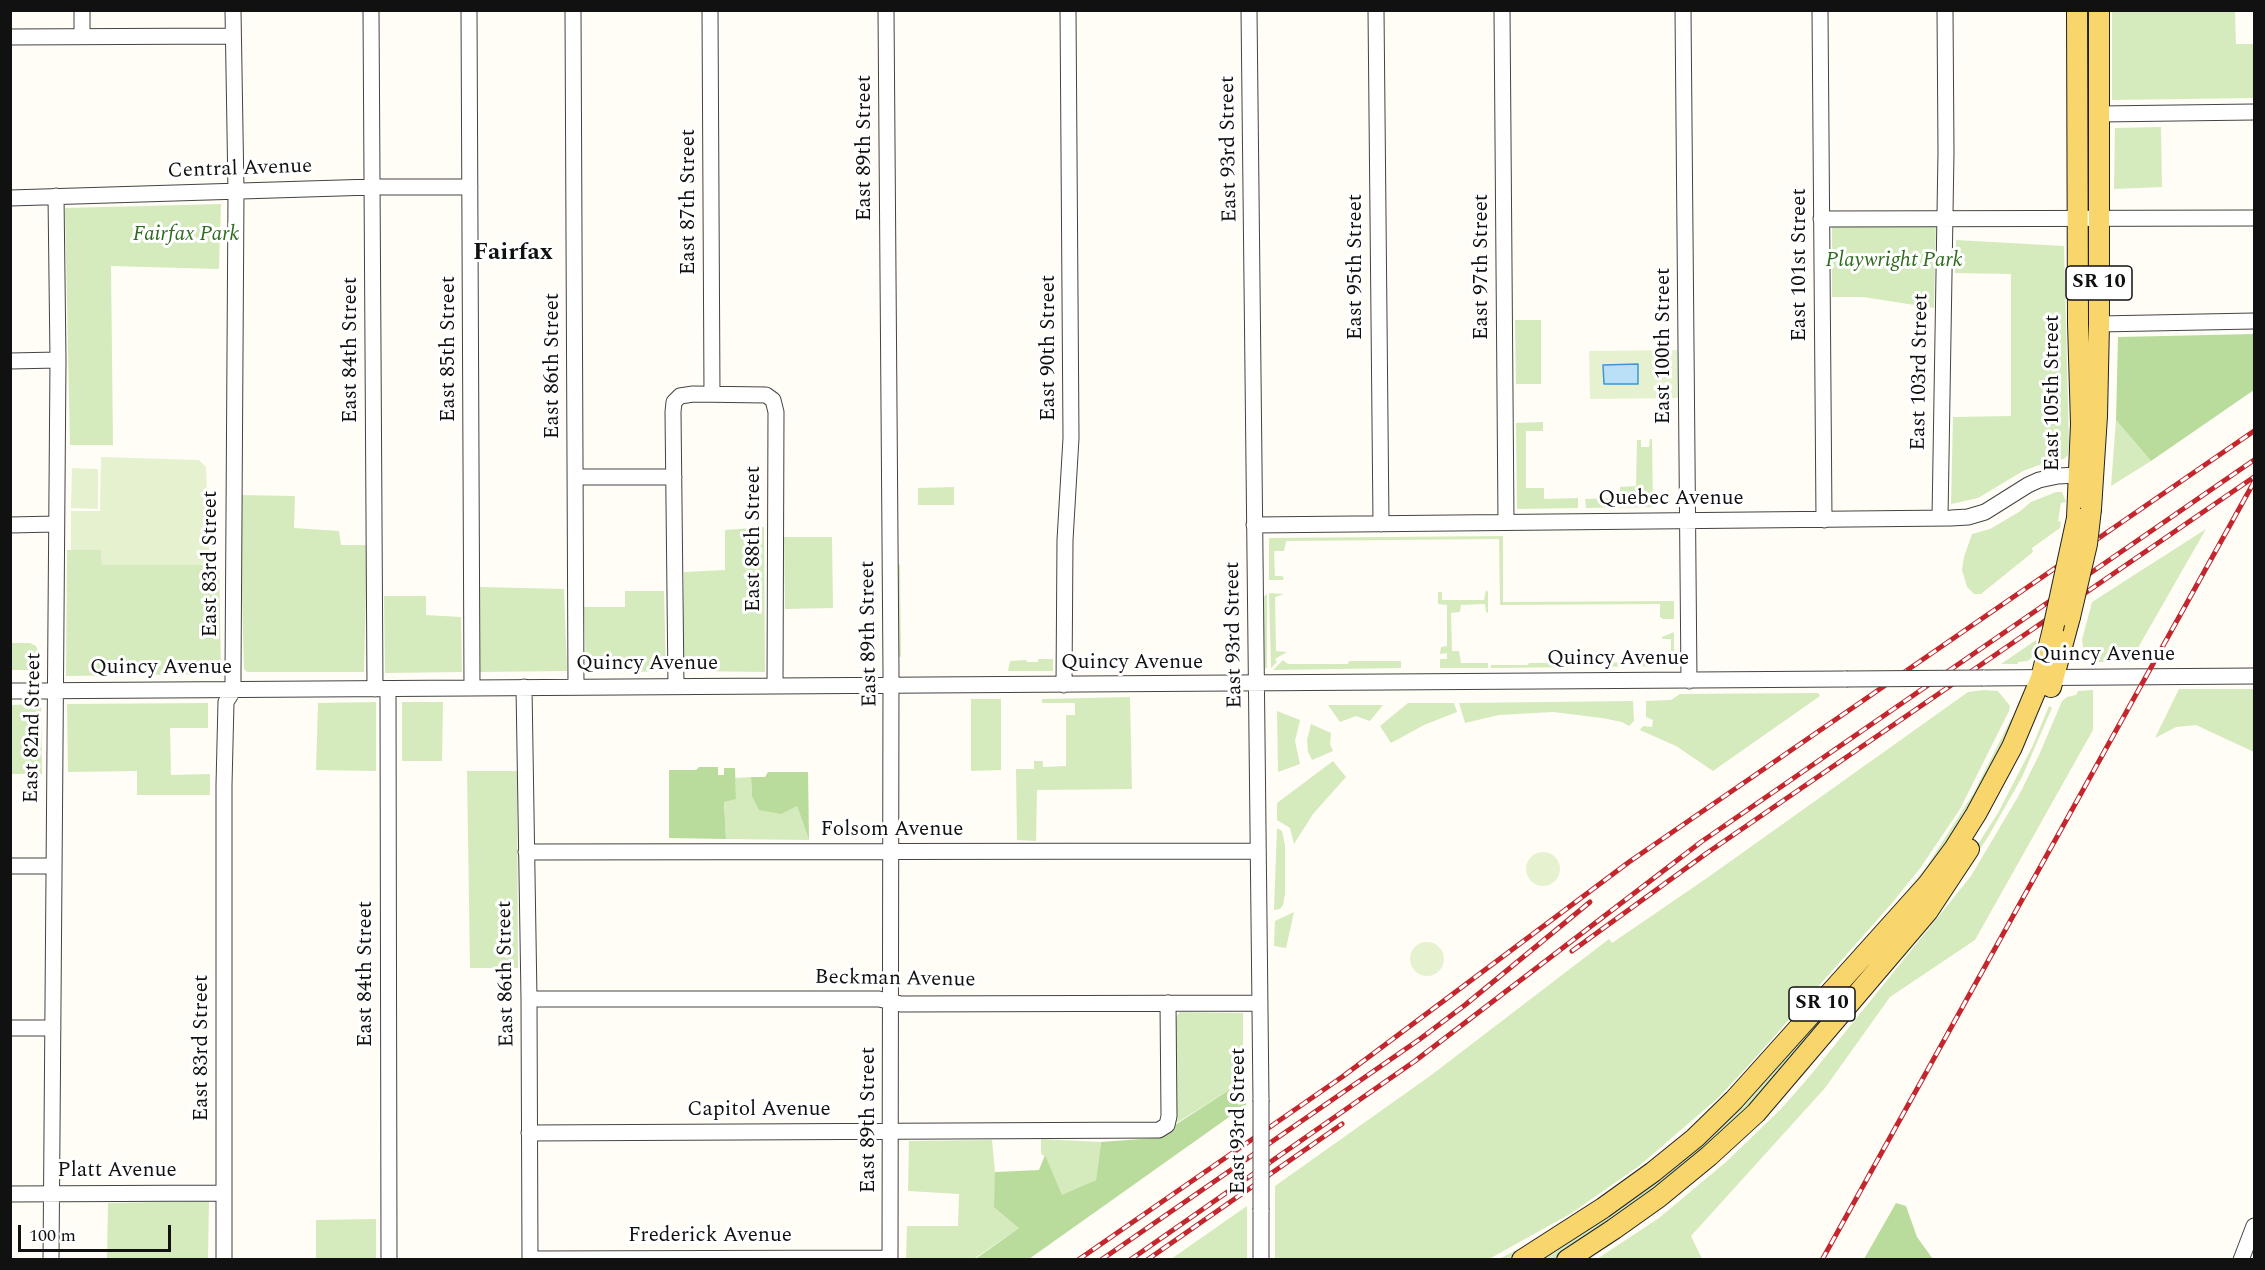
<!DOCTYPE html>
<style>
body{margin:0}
#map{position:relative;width:2265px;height:1270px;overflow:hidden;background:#fffdf5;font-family:Spectral,serif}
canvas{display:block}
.frame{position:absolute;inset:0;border:12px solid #111;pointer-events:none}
.scale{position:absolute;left:18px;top:1225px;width:153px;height:27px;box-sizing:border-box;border:3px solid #111;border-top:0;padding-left:8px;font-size:18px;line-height:21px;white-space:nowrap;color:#111;-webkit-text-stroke:4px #fff;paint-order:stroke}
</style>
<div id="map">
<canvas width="2265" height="1270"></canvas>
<div class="frame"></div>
<div class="scale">100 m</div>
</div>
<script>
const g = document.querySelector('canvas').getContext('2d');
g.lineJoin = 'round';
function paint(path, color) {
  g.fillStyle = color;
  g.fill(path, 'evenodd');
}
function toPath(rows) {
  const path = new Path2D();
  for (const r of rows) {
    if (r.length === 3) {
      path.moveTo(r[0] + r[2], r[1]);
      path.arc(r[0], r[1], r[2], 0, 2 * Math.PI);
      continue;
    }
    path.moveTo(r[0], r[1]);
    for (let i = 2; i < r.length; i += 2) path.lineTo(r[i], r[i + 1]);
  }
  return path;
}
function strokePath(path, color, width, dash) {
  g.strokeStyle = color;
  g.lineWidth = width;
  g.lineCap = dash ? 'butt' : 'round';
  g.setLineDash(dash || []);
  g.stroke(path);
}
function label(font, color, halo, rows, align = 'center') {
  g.font = font + ' Spectral,serif';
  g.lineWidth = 6;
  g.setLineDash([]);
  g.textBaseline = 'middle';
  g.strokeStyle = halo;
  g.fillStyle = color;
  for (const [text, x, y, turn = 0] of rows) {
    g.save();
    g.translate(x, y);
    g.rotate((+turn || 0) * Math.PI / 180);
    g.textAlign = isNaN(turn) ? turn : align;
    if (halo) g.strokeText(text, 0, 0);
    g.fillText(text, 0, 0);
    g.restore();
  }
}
const green = toPath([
 [2083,11,2092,11,2090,136,2087,83,2083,61],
 [2112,11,2235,11,2236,44,2254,44,2254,98,2112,100],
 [2161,127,2162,187,2114,189,2115,128],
 [221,204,219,269,111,266,113,445,70,445,65,208],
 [1832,223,1936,223,1934,308,1863,297,1832,297],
 [1956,240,2064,246,2069,444,2068,455,2064,459,2047,462,2023,471,1978,498,1951,504,1953,417,2011,416,2011,274,1955,273],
 [1515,320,1541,320,1541,384,1516,384],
 [2116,420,2151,461,2111,486],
 [1543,422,1543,431,1526,431,1526,488,1544,488,1544,499,1578,498,1578,508,1517,509,1516,423],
 [1650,439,1652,439,1653,507,1586,508,1585,499,1620,498,1620,487,1636,486,1637,440,1641,440,1641,447,1649,447],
 [954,487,954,505,918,505,918,488],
 [2056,492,2062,492,2066,502,2061,503,2058,521,2061,522,2060,528,2032,548,2033,552,1981,594,1974,594,1967,587,1962,570,1964,557,1972,534,1990,529,2019,512,2031,502],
 [239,495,295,496,294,528,339,531,341,545,367,545,364,672,247,672,244,669],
 [764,527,765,672,683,671,684,572,725,570,725,530],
 [2206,529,2131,660,2129,662,2096,662,2084,652,2082,640,2092,602],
 [1503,536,1503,602,1674,601,1674,619,1663,619,1660,617,1660,604,1500,605,1499,539,1286,541,1284,551,1274,551,1275,576,1282,576,1284,578,1283,580,1269,580,1269,538],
 [784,537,832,537,833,608,785,609],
 [67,550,101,550,102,565,219,564,221,674,66,676],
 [900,564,901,657,898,656,897,566],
 [480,587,564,589,567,671,480,672],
 [1486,590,1488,592,1488,613,1486,612,1485,604,1461,605,1460,612,1451,613,1452,651,1459,651,1461,663,1488,663,1488,668,1440,668,1440,659,1447,659,1447,653,1440,654,1441,647,1447,646,1447,605,1438,604,1438,592,1442,592,1442,600,1484,600],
 [625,591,664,591,666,672,586,671,584,607,625,607],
 [1269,593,1284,594,1275,597,1276,651,1287,652,1275,659,1277,662,1271,668],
 [1267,594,1267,667,1265,669,1263,597],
 [384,596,426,596,426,615,461,617,462,672,385,673],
 [1674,632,1674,666,1491,668,1491,665,1528,665,1529,663,1661,662,1661,652,1671,652,1671,639,1662,639,1662,637],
 [2036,640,2037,648,2033,653,2035,654,2028,661,2018,662,2018,664,2001,664],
 [11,643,30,643,36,646,40,655,38,664,30,670,11,670],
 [1038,659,1053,659,1053,671,1008,671,1010,661,1026,660,1027,662,1038,662],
 [1283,660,1288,664,1348,664,1349,661,1401,661,1401,668,1273,670],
 [2179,689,2254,689,2254,752,2196,725,2176,727,2155,738],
 [1984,690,1998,691,2010,706,2009,711,1960,809,1921,867,1892,903,1748,1066,1718,1098,1639,1166,1570,1214,1489,1259,1275,1259,1275,1186,1430,1076,1609,939,1612,943,1707,878,1968,692],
 [2093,690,2093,730,1975,940,1890,997,1825,1088,1691,1236,1702,1259,1597,1259,1659,1218,1726,1162,1781,1109,1809,1077,1971,876,2019,795,2039,755,2062,701,2067,697,2076,695,2078,691],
 [1818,693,1820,696,1713,771,1676,746,1640,730,1643,726,1652,727,1653,720,1646,717,1646,701,1671,700,1680,694],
 [1130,697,1132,789,1037,790,1036,841,1017,840,1016,769,1034,769,1034,761,1043,761,1043,767,1066,766,1066,715,1075,715,1075,703,1042,703,1042,699],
 [971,699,1001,699,1001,770,971,771],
 [1633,701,1634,721,1629,726,1622,722,1602,718,1553,712,1499,715,1465,723,1459,703],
 [376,702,376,771,316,770,318,703],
 [402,702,443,702,442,761,402,761],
 [208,703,208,728,170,728,171,775,210,774,210,795,137,795,137,771,68,772,67,704],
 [1408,703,1454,703,1457,712,1424,725,1391,743,1380,726],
 [41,704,42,774,11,774,11,705],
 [1328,705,1383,705,1370,721,1356,716,1340,722],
 [2049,706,2052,708,2022,777,1988,837,1959,880,1805,1073,1740,1141,1690,1185,1610,1245,1586,1259,1580,1260,1700,1173,1954,881,1998,813,2033,745],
 [1277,711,1300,720,1295,741,1300,764,1278,772],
 [2011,719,2015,720,1973,803,1923,879,1754,1071,1669,1154,1514,1257,1508,1259,1497,1260,1534,1241,1601,1198,1642,1169,1693,1126,1742,1079,1900,900,1927,866,1973,794],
 [1311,724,1331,733,1330,744,1333,751,1312,760,1308,752,1307,740],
 [1333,761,1346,777,1313,814,1294,844,1290,828,1277,820,1277,803],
 [467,771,517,771,518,968,470,968],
 [751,777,752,796,797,806,809,840,726,839,724,801,736,799,735,778],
 [1277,828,1282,831,1285,845,1285,894,1283,905,1280,909,1274,910],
 [1294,912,1286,948,1274,946,1275,921],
 [1893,932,1886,949,1731,1129,1585,1242,1556,1259,1540,1260,1596,1222],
 [1180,1012,1243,1013,1243,1081,1175,1124,1176,1017],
 [1041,1139,1101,1142,1096,1180,1062,1196,1045,1156,1041,1154],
 [992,1140,995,1172,1019,1228,974,1259,906,1260,907,1226,958,1226,959,1194,908,1191,909,1141],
 [209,1201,208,1259,107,1259,108,1203],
 [1247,1206,1247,1259,1171,1259],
 [376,1219,376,1259,316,1259,316,1220]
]);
const forest = toPath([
 [2254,334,2254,390,2151,461,2116,420,2118,337],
 [699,767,718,767,718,775,724,775,724,768,735,768,736,799,724,802,726,839,669,838,669,770,696,770],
 [768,772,808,772,809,840,797,806,781,814,759,810,752,796,751,777,765,777],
 [1243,1081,1246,1105,1029,1259,974,1260,1019,1228,994,1207,995,1172,1039,1170,1045,1155,1062,1195,1096,1180,1101,1142,1155,1138],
 [1896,1203,1906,1206,1917,1237,1933,1259,1864,1259]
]);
const pitch = toPath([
 [1679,350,1680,398,1590,399,1589,351],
 [101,457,199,460,206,467,210,565,102,565,101,550,71,550,71,511,100,511],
 [72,468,98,469,98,509,71,508],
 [1543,869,17],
 [1427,959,17]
]);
const water = toPath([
 [1638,364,1638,384,1604,384,1603,365,1638,364]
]);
const minor = toPath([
 [82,10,82,36],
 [371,10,375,689],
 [469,10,472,687],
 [573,10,576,686],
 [710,10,712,394],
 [1249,10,1261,1100],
 [1376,10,1381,524],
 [1502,10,1506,522],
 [1683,10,1689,681],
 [1820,10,1824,520],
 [10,37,233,36],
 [2099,114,2254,112],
 [10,198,373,187,470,187],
 [1821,219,2254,218],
 [2099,324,2254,321],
 [10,361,58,360],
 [575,477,674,477],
 [1940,518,1946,152,1945,10],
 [10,525,56,524],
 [1254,525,1951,518,1968,517,1985,512,2028,485,2039,480,2058,476,2078,475],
 [1983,678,2254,676],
 [1064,685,1065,540,1071,438,1068,10],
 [676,686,673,412,674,402,680,396,693,394,766,395,773,400,776,412,775,686],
 [524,687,529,999,530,1260],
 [388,689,389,1260],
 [10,691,1846,679],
 [526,852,1258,851],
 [10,866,54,866],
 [529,999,879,999,901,1004,1260,1003],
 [10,1028,53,1028],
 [529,1133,1159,1130,1167,1125,1169,1116,1168,1003],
 [10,1194,224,1193],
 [1261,1210,1261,1260],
 [530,1259,890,1258,891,671,886,10],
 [51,1260,58,360,56,196],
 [224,1260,224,785,226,702,233,691,233,675,236,192,233,10],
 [2241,1260,2254,1226]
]);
const major = toPath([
 [2091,509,2097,416,2099,324,2099,10],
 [2077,518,2081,424,2078,324,2077,10],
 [2051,687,2070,617],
 [1522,1260,1603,1208,1653,1172,1695,1138,1734,1100,1928,884,1954,849,1976,814,2012,747,2041,678,2053,629],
 [1567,1260,1614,1229,1659,1197,1709,1156,1756,1113,1928,911,1969,849]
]);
const rail = toPath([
 [1572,951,1707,853,2254,477],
 [1078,1260,1342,1077,1629,862,2254,431],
 [1101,1260,1420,1039,1465,1005,1590,902],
 [1130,1260,1415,1061,1701,842,2254,460],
 [1147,1260,1342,1124],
 [1822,1260,2254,482]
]);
const minorBridge = toPath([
 [1846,679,1983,678],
 [1261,1100,1261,1210]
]);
const majorBridge = toPath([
 [2070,617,2087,544,2091,509],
 [2053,629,2077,518]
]);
const shields = [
 [2099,283,66],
 [1822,1004,66]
];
const shieldNames = [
 ["SR 10",2099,283],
 ["SR 10",1822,1004]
];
const streetNames = [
 ["East 89th Street",866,148,-90],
 ["East 93rd Street",1230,149,-91],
 ["Central Avenue",240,170,-2],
 ["East 87th Street",690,202,-90],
 ["East 101st Street",1801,265,-90],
 ["East 95th Street",1357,267,-90],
 ["East 97th Street",1483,267,-90],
 ["East 100th Street",1665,346,-90],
 ["East 90th Street",1050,348,-90],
 ["East 85th Street",450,349,-90],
 ["East 84th Street",352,350,-90],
 ["East 86th Street",554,366,-90],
 ["East 103rd Street",1921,372,-89],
 ["East 105th Street",2054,393,-90],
 ["Quebec Avenue",1671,500],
 ["East 88th Street",755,539,-90],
 ["East 83rd Street",212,564,-90],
 ["East 89th Street",870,634,-91],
 ["East 93rd Street",1235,635,-91],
 ["Quincy Avenue",2104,656],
 ["Quincy Avenue",1618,660],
 ["Quincy Avenue",1132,664],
 ["Quincy Avenue",647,665],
 ["Quincy Avenue",161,669],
 ["East 82nd Street",34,728,-89],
 ["Folsom Avenue",892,831],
 ["East 84th Street",367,974,-90],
 ["East 86th Street",507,974,-91],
 ["Beckman Avenue",895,980,1],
 ["East 83rd Street",203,1048,-90],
 ["Capitol Avenue",759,1111],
 ["East 89th Street",870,1120,-90],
 ["East 93rd Street",1240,1121,-90],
 ["Platt Avenue",117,1172],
 ["Frederick Avenue",710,1237]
];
const parkNames = [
 ["Fairfax Park",186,236],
 ["Playwright Park",1894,262]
];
const quarterNames = [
 ["Fairfax",513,254]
];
paint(green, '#d5ebbd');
paint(forest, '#b9dc9c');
paint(pitch, '#e6f2cf');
paint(water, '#b9e0f7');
strokePath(water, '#3f96cf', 1.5);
strokePath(minor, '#444', 17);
strokePath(major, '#222', 22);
strokePath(minor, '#fff', 15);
strokePath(major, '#f9d66b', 20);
strokePath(rail, '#c4262e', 5);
strokePath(rail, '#fff', 3, [9]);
strokePath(minorBridge, '#444', 17, []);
strokePath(majorBridge, '#222', 22, []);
strokePath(minorBridge, '#fff', 15);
strokePath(majorBridge, '#f9d66b', 20);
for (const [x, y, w] of shields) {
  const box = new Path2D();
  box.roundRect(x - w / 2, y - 17, w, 34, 4.5);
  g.fillStyle = '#fff';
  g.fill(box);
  strokePath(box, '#111', 1.5);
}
label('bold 20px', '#111', null, shieldNames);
label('21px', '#111', '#fff', streetNames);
label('italic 21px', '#2f6b1f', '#fff', parkNames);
label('bold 24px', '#111', '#fff', quarterNames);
</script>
